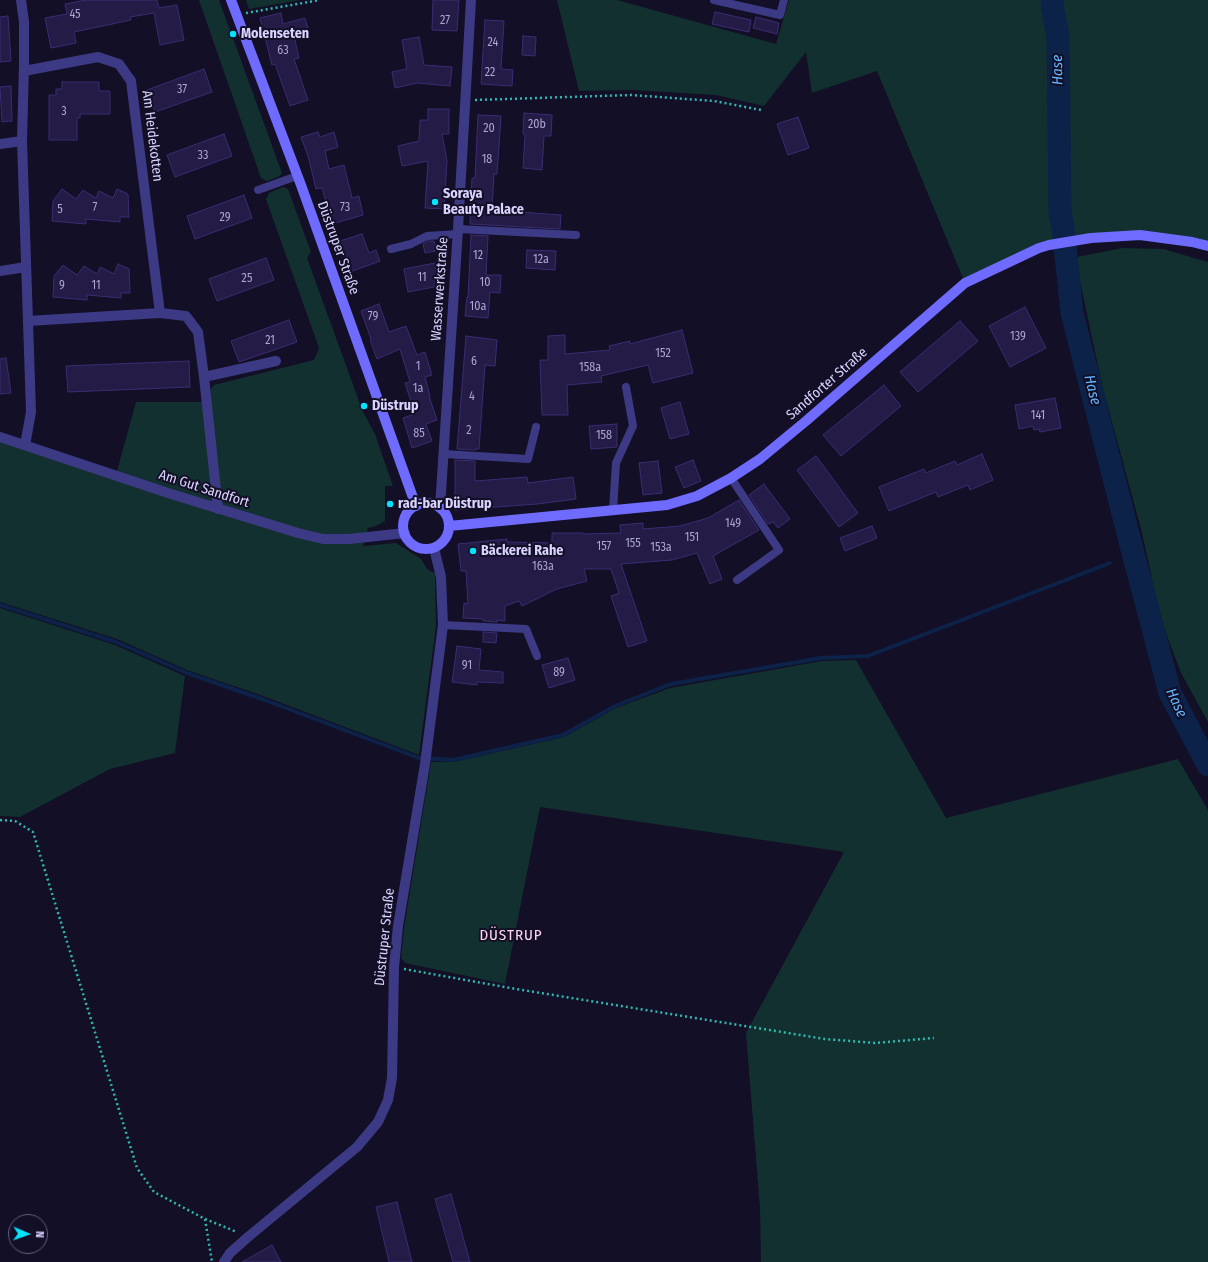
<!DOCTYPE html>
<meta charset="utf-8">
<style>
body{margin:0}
#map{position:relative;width:1208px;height:1262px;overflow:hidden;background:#130f26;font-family:"Fira Sans Condensed",sans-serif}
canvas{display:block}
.north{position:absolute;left:8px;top:1214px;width:40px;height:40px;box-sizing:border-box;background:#130f26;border:1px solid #625e7d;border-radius:50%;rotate:92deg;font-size:11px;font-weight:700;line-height:16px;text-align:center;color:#d9d4ff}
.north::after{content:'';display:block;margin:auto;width:14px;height:18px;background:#00e5ff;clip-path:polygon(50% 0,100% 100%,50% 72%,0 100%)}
</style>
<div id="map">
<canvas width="1208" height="1262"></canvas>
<div class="north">N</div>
</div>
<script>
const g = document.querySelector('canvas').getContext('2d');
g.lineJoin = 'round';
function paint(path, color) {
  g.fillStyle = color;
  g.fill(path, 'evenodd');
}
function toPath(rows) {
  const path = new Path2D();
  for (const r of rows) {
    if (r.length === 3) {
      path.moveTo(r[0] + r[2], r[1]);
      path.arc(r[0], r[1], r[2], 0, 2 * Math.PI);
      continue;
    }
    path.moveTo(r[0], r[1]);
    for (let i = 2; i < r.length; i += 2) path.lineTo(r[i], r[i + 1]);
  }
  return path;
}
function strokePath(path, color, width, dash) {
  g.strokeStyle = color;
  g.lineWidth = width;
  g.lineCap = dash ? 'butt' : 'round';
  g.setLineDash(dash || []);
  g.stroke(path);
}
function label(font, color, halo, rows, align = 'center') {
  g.font = font + ' "Fira Sans Condensed",sans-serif';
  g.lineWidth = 4;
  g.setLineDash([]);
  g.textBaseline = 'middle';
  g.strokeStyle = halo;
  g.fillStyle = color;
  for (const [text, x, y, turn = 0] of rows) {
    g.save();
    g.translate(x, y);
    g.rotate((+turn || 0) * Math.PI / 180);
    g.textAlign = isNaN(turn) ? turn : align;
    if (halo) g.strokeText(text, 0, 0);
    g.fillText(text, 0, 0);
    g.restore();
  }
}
const green = toPath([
 [199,0,219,0,282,173,280,176,267,181,261,178],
 [246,0,300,0,249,9],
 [557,0,617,0,776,44,789,0,1208,0,1208,246,1140,235,1049,245,965,283,877,71,812,93,806,52,764,106,716,95,632,90,579,91],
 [283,187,288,189,311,252,307,258,363,412,375,434,393,486,385,486,385,521,376,526,368,528,363,546,396,543,421,559,428,570,435,573,436,626,419,755,263,696,187,670,117,639,0,602,0,437,116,475,136,402,201,402,214,385,314,360,319,348,266,199,269,193],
 [1122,248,1163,249,1208,262,1208,722,1181,673,1155,604,1151,573,1141,529,1102,385,1080,281,1077,257],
 [0,608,115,645,185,676,175,753,110,769,20,817,0,816],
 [856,660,946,818,1178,759,1208,810,1208,1262,761,1262,760,1208,746,1033,844,852,540,807,505,984,405,963,401,958,404,928,431,762,453,762,564,737,616,708,670,688,822,661]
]);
const stream = toPath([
 [1125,554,1132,549],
 [0,605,116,642,187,673,262,699,419,758,453,760,563,735,615,706,671,684,821,658,868,656,1110,563]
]);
const river = toPath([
 [1053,0,1052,6,1058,36,1060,211,1063,227,1072,313,1132,549,1170,693,1208,765]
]);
const building = toPath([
 [86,0,157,0,159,8,177,5,184,40,160,45,154,13,130,17,131,20,74,32,76,43,51,48,45,18,67,14,65,4,86,0],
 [433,0,459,0,457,31,432,30,433,0],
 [715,12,751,20,749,32,712,24,715,12],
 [281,13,283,24,305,18,308,28,293,31,299,58,294,59,308,100,290,106,275,64,272,65,260,18,281,13],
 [8,16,11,61,0,62,0,17,8,16],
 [756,17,779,23,777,34,753,28,756,17],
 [485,20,504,21,501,69,513,70,512,86,481,84,485,20],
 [523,36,536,37,535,56,522,55,523,36],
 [419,37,424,65,452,67,450,86,417,83,395,88,392,72,407,69,402,40,419,37],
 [204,69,212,92,155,112,147,90,204,69],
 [62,82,99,82,99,91,110,91,110,114,80,114,80,118,77,118,77,140,49,140,49,95,56,95,56,89,62,89,62,82],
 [11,86,12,121,2,122,0,87,11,86],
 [428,109,449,109,449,134,442,134,447,161,444,209,425,208,428,161,402,166,398,146,419,141,420,120,428,120,428,109],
 [524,113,552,115,551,136,544,136,542,170,523,168,525,135,523,134,524,113],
 [478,115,501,116,497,174,494,174,492,210,561,215,560,229,470,224,472,178,475,178,478,115],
 [798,117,809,148,788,155,777,124,798,117],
 [318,132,320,137,334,132,338,147,325,151,329,169,344,165,352,198,359,196,363,215,332,224,322,188,316,189,308,156,301,137,318,132],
 [224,134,232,156,175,177,167,155,224,134],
 [62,189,76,199,83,190,96,198,99,191,113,198,117,189,128,194,129,217,120,217,120,222,86,219,86,224,52,221,53,201,62,189],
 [244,195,252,218,195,239,187,216,244,195],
 [362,234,369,253,376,250,380,261,350,272,340,241,362,234],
 [471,235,488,236,486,275,501,275,500,293,490,292,488,318,465,316,467,297,468,297,471,235],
 [428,241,434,241,436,251,425,253,423,244,428,241],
 [527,250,556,251,555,270,526,268,527,250],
 [266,258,274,280,217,301,209,279,266,258],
 [435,263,439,286,408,292,404,269,435,263],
 [118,264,129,269,130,293,121,293,121,298,87,295,87,300,53,297,54,276,63,265,77,275,84,266,97,274,100,267,114,274,118,264],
 [379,304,389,332,406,326,417,355,425,352,432,375,425,377,430,396,429,396,437,420,426,424,432,441,412,448,403,418,415,414,405,383,410,382,400,349,377,359,370,340,371,339,361,311,379,304],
 [1025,307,1046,348,1010,367,989,326,1025,307],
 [289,320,297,342,239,362,231,341,289,320],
 [960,321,978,341,918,392,900,372,960,321],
 [682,330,693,373,653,383,648,365,601,376,602,382,567,385,568,415,542,415,540,360,548,360,548,336,565,335,565,354,610,350,609,346,630,341,630,344,682,330],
 [466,336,497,340,495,366,485,365,479,449,475,449,475,450,457,449,466,336],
 [6,358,11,393,0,394,0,359,6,358],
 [189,361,190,387,68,392,66,366,189,361],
 [884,385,901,406,841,456,823,435,884,385],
 [1055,398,1061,428,1040,432,1039,429,1034,430,1033,426,1019,429,1015,405,1055,398],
 [680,402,689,434,670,439,661,408,680,402],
 [617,424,617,447,591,449,589,426,617,424],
 [982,454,993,480,970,490,968,485,938,497,936,492,889,511,879,487,924,469,926,473,955,461,957,465,982,454],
 [816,456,858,513,839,527,797,470,816,456],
 [455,460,475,461,475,481,527,477,528,483,573,477,576,499,537,504,455,510,455,460],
 [693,460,701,481,684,488,675,467,693,460],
 [658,461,662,493,643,495,639,463,658,461],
 [764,484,790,519,778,528,773,522,768,524,749,495,764,484],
 [739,500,759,530,713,556,722,579,710,584,697,553,672,560,621,564,647,641,628,647,611,596,619,593,611,569,584,569,587,581,557,589,522,606,519,601,505,606,505,621,497,620,497,622,483,621,483,619,463,618,464,603,468,604,466,571,461,571,458,544,507,539,507,542,552,543,552,533,583,533,584,534,621,533,620,525,643,523,643,529,680,526,708,518,739,500],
 [872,526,877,538,845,551,840,538,872,526],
 [483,632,497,633,496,643,483,642,483,632],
 [457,646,481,649,479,670,503,672,503,683,477,682,477,685,452,682,457,646],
 [568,658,575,680,549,688,542,665,568,658],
 [451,1194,470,1262,453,1262,435,1199,451,1194],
 [397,1202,412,1262,389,1262,376,1207,397,1202],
 [272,1245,281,1262,242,1262,272,1245]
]);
const path = toPath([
 [246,13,320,0],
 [475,100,631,95,714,101,761,110],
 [0,820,15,821,33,832,137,1168,154,1192,205,1219,212,1262],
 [404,969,516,989,825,1039,875,1043,934,1038],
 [205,1219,237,1232]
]);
const lane = toPath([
 [714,0,780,15,784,0],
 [258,190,297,176],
 [458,229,576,235],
 [391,249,411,244,427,236,458,234],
 [444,454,528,459,536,427],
 [731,478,779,550,737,580],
 [613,510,616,463,633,426,626,387],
 [443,625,526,629,537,656]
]);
const street = toPath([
 [21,0,24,22,24,64,22,141,31,412,25,445],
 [24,71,98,57,119,64,131,81,160,313],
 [0,144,22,141],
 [0,271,26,267],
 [28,321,160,313,186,316,198,332,204,377,218,509],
 [204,377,276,361],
 [0,437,168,493,298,533,323,539,349,539,405,533],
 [440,508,458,229,471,0],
 [224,1262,230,1253,248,1237,357,1147,378,1122,388,1100,392,1078,394,967,398,926,425,764,443,625,441,577,434,548]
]);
const secondary = toPath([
 [231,0,301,185,416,506],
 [426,526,23],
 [449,526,667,505,697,496,731,478,760,459,806,421,965,283,1039,248,1049,245,1091,238,1140,235,1192,242,1208,246]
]);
const markers = [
 [233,34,4,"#00e5ff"],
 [435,202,4,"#00e5ff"],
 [364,406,4,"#00e5ff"],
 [390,504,4,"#00e5ff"],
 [473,551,4,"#00e5ff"]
];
const numberNames = [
 ["45",75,15],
 ["27",445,21],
 ["24",493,43],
 ["63",283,51],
 ["22",490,73],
 ["37",182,90],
 ["3",64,112],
 ["20b",537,125],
 ["20",489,129],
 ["33",203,156],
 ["18",487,160],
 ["7",95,208],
 ["73",345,208],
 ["5",60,210],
 ["29",225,218],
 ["12",478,256],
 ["12a",541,260],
 ["11",422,278],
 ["25",247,279],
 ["10",485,283],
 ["9",62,286],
 ["11",96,286],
 ["10a",478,307],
 ["79",373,317],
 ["139",1018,337],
 ["21",270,341],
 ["152",663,354],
 ["6",474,362],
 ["1",418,367],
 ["158a",590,368],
 ["1a",418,389],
 ["4",472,397],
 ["141",1038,416],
 ["2",469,431],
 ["85",419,434],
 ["158",604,436],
 ["149",733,524],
 ["151",692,538],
 ["155",633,544],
 ["157",604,547],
 ["153a",661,548],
 ["163a",543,567],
 ["91",467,666],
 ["89",559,673]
];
const poiNames = [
 ["Molenseten",241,34],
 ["Soraya",443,194],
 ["Beauty Palace",443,210],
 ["Düstrup",372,406],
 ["rad-bar Düstrup",398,504],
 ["Bäckerei Rahe",481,551]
];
const streetNames = [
 ["Am Heidekotten",152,136,83],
 ["Düstruper Straße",338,248,70],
 ["Wasserwerkstraße",440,289,-86],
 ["Sandforter Straße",827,384,-41],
 ["Am Gut Sandfort",204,489,18],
 ["Düstruper Straße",385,937,-84]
];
const waterNames = [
 ["Hase",1058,70,-91],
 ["Hase",1092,390,76],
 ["Hase",1176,703,65]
];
const neighbourhoodNames = [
 ["DÜSTRUP",511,936]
];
paint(green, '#12302f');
strokePath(stream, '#0c2248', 4);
strokePath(river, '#0c2248', 23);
paint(building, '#241b47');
strokePath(building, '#3b2d73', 1);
strokePath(path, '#2fb8b0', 2.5, [2, 3]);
strokePath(lane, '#3d3a85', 8);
strokePath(street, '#3d3a85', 10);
strokePath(secondary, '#6f6bff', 10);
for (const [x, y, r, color] of markers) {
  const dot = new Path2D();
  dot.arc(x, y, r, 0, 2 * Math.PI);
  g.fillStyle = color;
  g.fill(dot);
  strokePath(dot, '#130f26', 1.5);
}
label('12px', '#aca6d1', null, numberNames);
label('bold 14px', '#d9d4ff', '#130f26', poiNames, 'left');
label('14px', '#d9d4ff', '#130f26', streetNames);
label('italic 15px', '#62b6ff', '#130f26', waterNames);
g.letterSpacing = '1px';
label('15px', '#ffd6f0', '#130f26', neighbourhoodNames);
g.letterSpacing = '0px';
</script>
